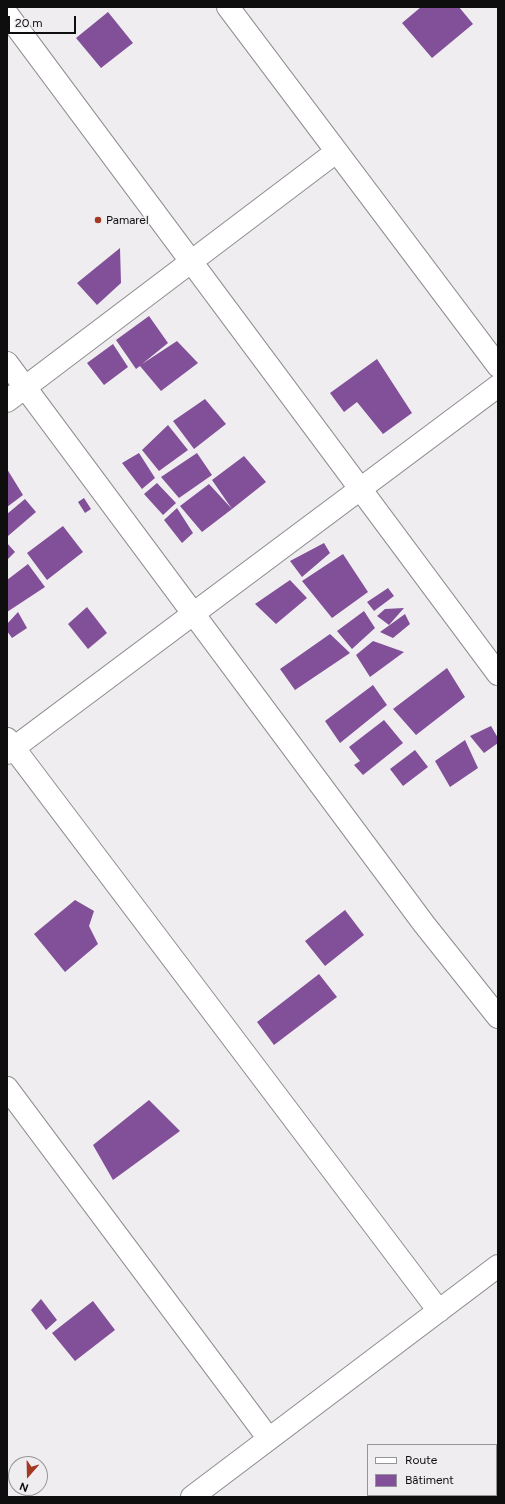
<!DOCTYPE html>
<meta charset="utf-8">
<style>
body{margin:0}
#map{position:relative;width:505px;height:1504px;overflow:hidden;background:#efedf0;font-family:Figtree,sans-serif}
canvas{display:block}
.frame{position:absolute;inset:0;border:8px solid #0f0e0f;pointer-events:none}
.legend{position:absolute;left:367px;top:1444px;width:130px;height:52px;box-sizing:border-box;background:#efedf0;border:1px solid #959496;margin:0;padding:5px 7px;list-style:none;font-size:12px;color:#0f0e0f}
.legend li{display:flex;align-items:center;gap:8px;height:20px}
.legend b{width:20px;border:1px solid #959496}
.north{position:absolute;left:8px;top:1456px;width:40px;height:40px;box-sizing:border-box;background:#efedf0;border:1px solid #959496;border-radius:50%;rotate:200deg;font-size:11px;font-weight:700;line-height:16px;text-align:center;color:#0f0e0f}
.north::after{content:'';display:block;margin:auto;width:14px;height:18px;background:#a23920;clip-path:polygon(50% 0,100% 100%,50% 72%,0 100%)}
.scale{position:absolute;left:8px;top:16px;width:68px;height:18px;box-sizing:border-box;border:2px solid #0f0e0f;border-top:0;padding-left:5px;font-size:12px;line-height:14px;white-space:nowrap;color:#0f0e0f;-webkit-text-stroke:3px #efedf0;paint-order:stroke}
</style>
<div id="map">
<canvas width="505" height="1504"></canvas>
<div class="frame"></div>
<ul class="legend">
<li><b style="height:5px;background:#fff"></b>Route</li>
<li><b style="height:11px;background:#824f99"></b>Bâtiment</li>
</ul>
<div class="north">N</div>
<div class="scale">20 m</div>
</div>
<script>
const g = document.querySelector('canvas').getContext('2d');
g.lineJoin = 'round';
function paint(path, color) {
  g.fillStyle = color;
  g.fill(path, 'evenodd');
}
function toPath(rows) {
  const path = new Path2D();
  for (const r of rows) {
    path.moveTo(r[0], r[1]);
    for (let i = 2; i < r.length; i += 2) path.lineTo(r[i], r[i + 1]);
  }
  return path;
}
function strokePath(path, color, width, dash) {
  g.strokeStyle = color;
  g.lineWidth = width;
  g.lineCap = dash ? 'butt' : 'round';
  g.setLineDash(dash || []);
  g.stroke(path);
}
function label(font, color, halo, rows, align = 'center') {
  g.font = font + ' Figtree,sans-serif';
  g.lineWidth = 3;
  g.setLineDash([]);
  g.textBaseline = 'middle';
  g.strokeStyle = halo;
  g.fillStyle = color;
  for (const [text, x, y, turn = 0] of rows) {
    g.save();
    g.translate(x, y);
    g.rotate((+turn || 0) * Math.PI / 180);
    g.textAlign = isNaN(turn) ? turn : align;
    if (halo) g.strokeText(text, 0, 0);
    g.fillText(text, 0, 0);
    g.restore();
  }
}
const building = toPath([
 [421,7,459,7,473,24,432,58,402,23],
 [108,12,133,43,101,68,76,38],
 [120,248,121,283,97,305,77,283],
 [149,316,168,343,142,364,177,341,198,363,161,391,140,366,136,369,116,340],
 [113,344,128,367,104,385,87,363],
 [377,359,412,413,383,434,357,402,344,412,330,393],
 [205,399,226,424,194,449,173,421],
 [168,425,188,450,159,471,142,450],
 [139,453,155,478,142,489,122,463],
 [197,453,212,475,179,498,161,477],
 [244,456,266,482,232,509,212,480],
 [7,469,23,495,7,507],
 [157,483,176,503,163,515,144,494],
 [209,484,232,509,202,532,180,506],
 [84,498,91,509,85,513,78,502],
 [25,499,36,512,8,536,7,514],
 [177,508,193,533,182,543,164,520],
 [63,526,83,552,47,580,27,553],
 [7,543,15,552,7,560],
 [324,543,330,553,302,577,290,561],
 [343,554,368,592,332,618,302,581],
 [28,564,45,587,7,612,7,580],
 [290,580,307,598,276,624,255,604],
 [388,588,394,596,374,611,367,602],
 [87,607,107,633,88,649,68,624],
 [404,608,389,625,377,616,385,609],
 [364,611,375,628,352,649,337,631],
 [18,612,27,628,12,638,7,631,7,624],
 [405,614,410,624,393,638,380,632],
 [330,634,350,653,295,690,280,669],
 [373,641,404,652,370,677,356,655],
 [447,668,465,697,416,735,393,709],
 [373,685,387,705,340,743,325,721],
 [384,720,403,743,363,775,354,765,360,761,349,747],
 [491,726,498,738,498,743,484,753,470,736],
 [465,740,478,768,450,787,435,761],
 [415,750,428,767,403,786,390,769],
 [75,900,94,911,89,926,98,944,65,972,34,934],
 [345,910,364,935,325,966,305,941],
 [319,974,337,997,274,1045,257,1022],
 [149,1100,180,1131,113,1180,93,1145],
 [41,1299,57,1320,46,1330,31,1310],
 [93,1301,115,1330,75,1361,52,1333]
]);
const street = toPath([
 [228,7,498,366],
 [7,14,498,674],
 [7,363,424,924,498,1017],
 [7,401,336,152],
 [7,739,439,1311],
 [7,753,498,386],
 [7,1088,269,1439],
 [192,1497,498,1266]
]);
const markers = [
 [98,220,4,"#a23920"]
];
const poiNames = [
 ["Pamarel",106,220]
];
paint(building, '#824f99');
strokePath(street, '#8f8d90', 24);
strokePath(street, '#fff', 22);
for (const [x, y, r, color] of markers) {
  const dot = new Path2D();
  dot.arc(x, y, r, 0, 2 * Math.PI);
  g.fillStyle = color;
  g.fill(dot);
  strokePath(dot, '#efedf0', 1.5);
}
label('12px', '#0f0e0f', '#efedf0', poiNames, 'left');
</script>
